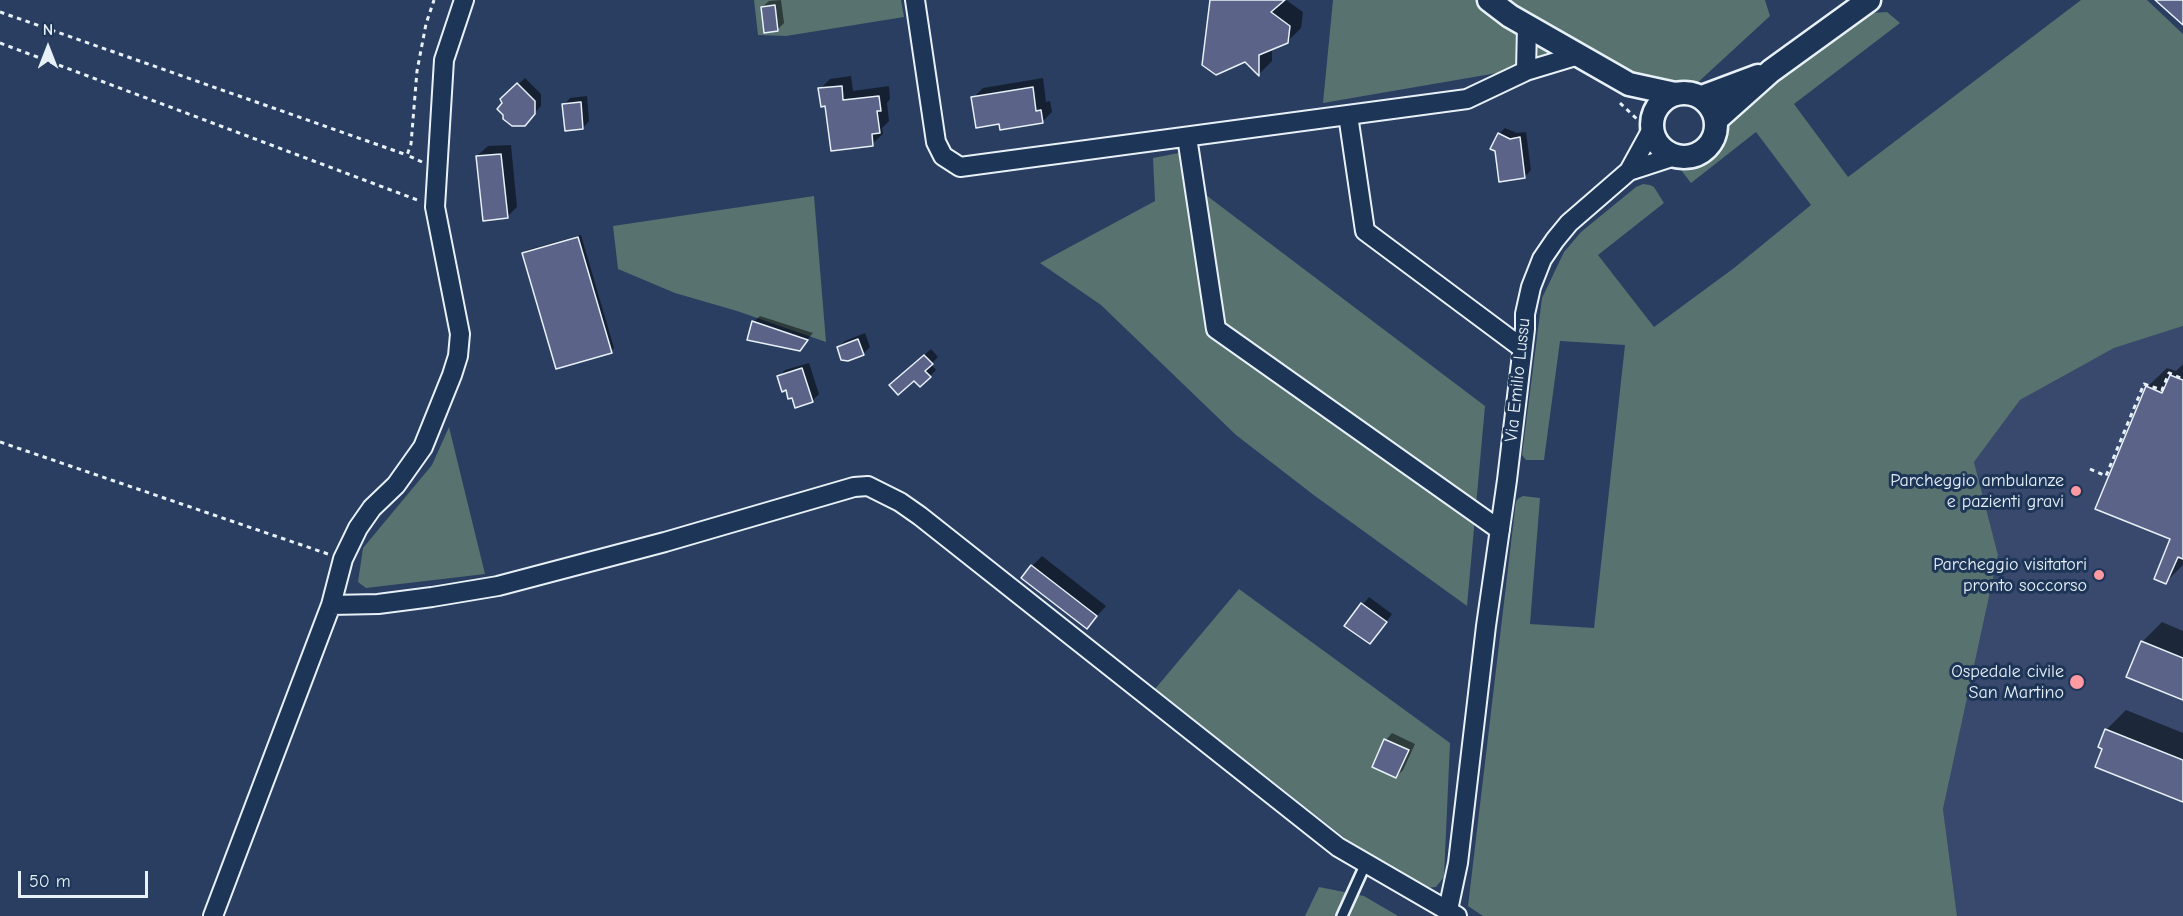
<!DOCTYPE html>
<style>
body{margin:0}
#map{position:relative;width:2183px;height:916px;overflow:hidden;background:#293e61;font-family:"Comic Neue",sans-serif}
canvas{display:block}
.north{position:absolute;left:18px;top:18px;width:60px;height:60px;-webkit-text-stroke:4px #1d3557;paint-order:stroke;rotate:0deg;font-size:16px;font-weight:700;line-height:24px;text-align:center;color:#e8f1f8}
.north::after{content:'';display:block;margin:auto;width:21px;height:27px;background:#e8f1f8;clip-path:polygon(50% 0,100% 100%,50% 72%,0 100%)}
.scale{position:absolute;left:18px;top:871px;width:130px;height:27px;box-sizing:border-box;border:3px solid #e8f1f8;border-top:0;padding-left:8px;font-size:18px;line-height:21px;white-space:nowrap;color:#e8f1f8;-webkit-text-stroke:4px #1d3557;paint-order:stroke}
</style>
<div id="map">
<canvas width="2183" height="916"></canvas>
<div class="north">N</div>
<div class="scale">50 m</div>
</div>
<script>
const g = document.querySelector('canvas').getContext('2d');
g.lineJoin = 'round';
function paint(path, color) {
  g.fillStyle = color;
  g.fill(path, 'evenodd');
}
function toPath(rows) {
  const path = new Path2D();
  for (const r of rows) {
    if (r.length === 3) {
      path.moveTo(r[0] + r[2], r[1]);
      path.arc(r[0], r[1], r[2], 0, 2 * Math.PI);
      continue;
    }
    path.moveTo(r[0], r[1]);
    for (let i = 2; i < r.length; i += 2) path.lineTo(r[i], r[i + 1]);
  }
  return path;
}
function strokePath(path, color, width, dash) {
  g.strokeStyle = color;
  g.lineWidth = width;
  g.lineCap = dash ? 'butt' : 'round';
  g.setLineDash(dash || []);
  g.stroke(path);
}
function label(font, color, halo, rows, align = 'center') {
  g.font = font + ' "Comic Neue",sans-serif';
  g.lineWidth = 6;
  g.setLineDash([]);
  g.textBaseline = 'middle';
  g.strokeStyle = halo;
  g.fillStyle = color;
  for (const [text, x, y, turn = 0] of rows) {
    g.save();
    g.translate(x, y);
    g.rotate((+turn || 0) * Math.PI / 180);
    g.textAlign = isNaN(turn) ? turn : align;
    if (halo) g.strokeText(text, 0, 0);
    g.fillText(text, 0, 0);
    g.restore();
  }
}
const built = toPath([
 [2183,326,2183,916,1957,916,1943,809,1998,555,1974,462,2020,400,2114,348]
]);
const green = toPath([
 [754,0,901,0,904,17,786,36,758,35],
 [1333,0,1765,0,1770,16,1682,97,1633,76,1561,62,1323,103],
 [2081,0,2147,0,2183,34,2183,326,2114,348,2020,400,1974,462,1998,555,1943,809,1957,916,1483,916,1468,906,1516,501,1519,498,1523,496,1540,498,1530,624,1594,628,1625,345,1560,341,1544,460,1526,460,1522,455,1542,298,1564,252,1581,232,1636,187,1643,184,1650,185,1654,187,1664,203,1598,255,1654,327,1734,268,1811,205,1756,132,1691,183,1678,166,1677,160,1680,154,1869,13,1887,12,1900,23,1794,104,1848,177],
 [1194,150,1198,189,1485,406,1467,606,1315,496,1236,435,1101,305,1040,263,1155,201,1153,158],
 [814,196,826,342,737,311,675,293,618,269,613,226],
 [449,427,485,574,366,588,358,582,363,548,432,465],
 [1239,589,1450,743,1444,877,1436,887,1424,888,1346,839,1155,689],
 [1319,887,1364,896,1398,916,1305,916]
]);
const shadow = toPath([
 [781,0,784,23,777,30,762,7,769,1],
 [1212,0,1286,0,1303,12,1301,28,1287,42,1272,48,1272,61,1259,74,1245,60],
 [851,76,853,91,889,86,890,99,887,103,889,121,882,128,883,134,872,144,827,104,820,89,830,79],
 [525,78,541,94,541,106,531,117,503,103,502,100],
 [1043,78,1046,102,1050,101,1052,112,1042,122,1000,122,973,98,983,88],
 [587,96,589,121,583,128,564,105,570,98],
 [1505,128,1517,133,1526,132,1531,170,1525,177,1497,150,1499,134],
 [511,145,517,207,507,217,477,156,488,146],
 [581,235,614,348,611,351,524,253,527,250],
 [760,316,813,333,799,349,753,322],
 [865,333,870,347,863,354,838,347,845,341],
 [931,349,938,357,931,364,936,370,930,376,898,379],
 [809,363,819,394,812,401,793,396,779,377,785,370],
 [2183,364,2183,565,2166,582,2172,539,2147,387,2167,368,2176,371],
 [1042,556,1106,606,1087,627,1032,566],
 [1369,597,1392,614,1376,636,1346,625],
 [2162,622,2183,631,2183,698,2142,642],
 [2126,710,2183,733,2183,800,2104,748,2106,730],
 [1392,733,1415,744,1403,770,1396,777,1386,740]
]);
const building = toPath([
 [1210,0,1285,0,1271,12,1290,26,1288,43,1259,55,1259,76,1245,62,1216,75,1202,65,1210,0],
 [2155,0,2183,0,2183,25,2155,0],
 [775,5,778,31,764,33,761,7,775,5],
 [517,83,535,101,535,114,525,126,512,126,503,119,503,115,497,109,502,103,500,99,517,83],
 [842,86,843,100,879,96,881,111,877,111,880,133,872,134,873,146,831,151,825,106,821,107,818,88,842,86],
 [1033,87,1036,111,1041,110,1043,123,1000,130,999,124,976,128,971,97,1033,87],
 [581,102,583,129,565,131,562,104,581,102],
 [1498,133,1510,139,1520,137,1525,178,1499,182,1495,151,1490,149,1498,133],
 [501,154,508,218,483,221,476,156,501,154],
 [578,237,612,353,556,369,522,253,578,237],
 [752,321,808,340,800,351,747,340,752,321],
 [858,339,864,355,848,361,841,360,837,347,858,339],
 [924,355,933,364,925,371,931,377,920,387,914,381,898,395,889,385,924,355],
 [802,368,813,402,795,408,792,398,788,399,786,390,782,392,777,376,802,368],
 [2170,375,2183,380,2183,559,2178,557,2166,584,2154,579,2170,539,2095,509,2146,386,2162,393,2170,375],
 [1031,565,1097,616,1087,629,1021,578,1031,565],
 [1361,603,1387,622,1370,644,1344,626,1361,603],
 [2141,641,2183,658,2183,700,2126,677,2141,641],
 [2105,729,2183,760,2183,802,2095,767,2102,749,2098,747,2105,729],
 [1384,739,1409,750,1396,778,1372,767,1384,739]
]);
const path = toPath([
 [0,12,407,155],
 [0,43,420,201],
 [1620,103,1639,121],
 [422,162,407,155,411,144,417,71,426,24,434,0],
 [0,442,328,554],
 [2090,469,2106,476,2144,384,2162,390,2169,373,2183,379]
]);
const service = toPath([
 [1342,916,1366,863]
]);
const minor = toPath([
 [915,0,936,142,943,156,960,167,1467,99,1526,71,1579,55],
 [1526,71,1527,26],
 [1348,115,1365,231,1522,348],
 [1187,137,1216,329,1500,530],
 [1629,171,1675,156],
 [331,605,378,604,432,597,498,586,665,542,854,487,868,486,900,502,920,516,1338,847,1457,916],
 [1448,910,1458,863,1486,626,1507,480,1525,329,1525,314,1531,287,1542,259,1555,240,1569,223,1629,171,1652,129],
 [213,916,331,605,343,559,358,528,372,508,396,485,423,447,452,375,458,356,460,334,435,207,444,60,464,0]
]);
const tertiary = toPath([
 [1489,0,1510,16,1629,84,1675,94],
 [1684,125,32],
 [1702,97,1758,76],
 [1716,120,1771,71,1869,0]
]);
const markers = [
 [2076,491,6,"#ff9aa2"],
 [2099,575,6,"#ff9aa2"],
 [2077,682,8,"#ff9aa2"]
];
const streetNames = [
 ["Via Emilio Lussu",1518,380,-84]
];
const poiNames = [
 ["Parcheggio ambulanze",2064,481],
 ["e pazienti gravi",2064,502],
 ["Parcheggio visitatori",2087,565],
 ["pronto soccorso",2087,586],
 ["Ospedale civile",2064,672],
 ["San Martino",2064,693]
];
paint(built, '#38496d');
paint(green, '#57726f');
paint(shadow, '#0007');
paint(building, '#5b6389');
strokePath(building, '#e8f1f8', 1.5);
strokePath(service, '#e8f1f8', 14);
strokePath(minor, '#e8f1f8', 22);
strokePath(tertiary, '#e8f1f8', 27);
strokePath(path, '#e8f1f8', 3, [4.5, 4.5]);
strokePath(service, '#1d3557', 9);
strokePath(minor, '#1d3557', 18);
strokePath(tertiary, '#1d3557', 22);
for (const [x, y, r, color] of markers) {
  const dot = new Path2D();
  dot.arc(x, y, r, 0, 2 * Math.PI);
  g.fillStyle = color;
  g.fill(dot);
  strokePath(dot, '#1d3557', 2);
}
label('18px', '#e8f1f8', '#1d3557', streetNames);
label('18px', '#e8f1f8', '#1d3557', poiNames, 'right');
</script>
